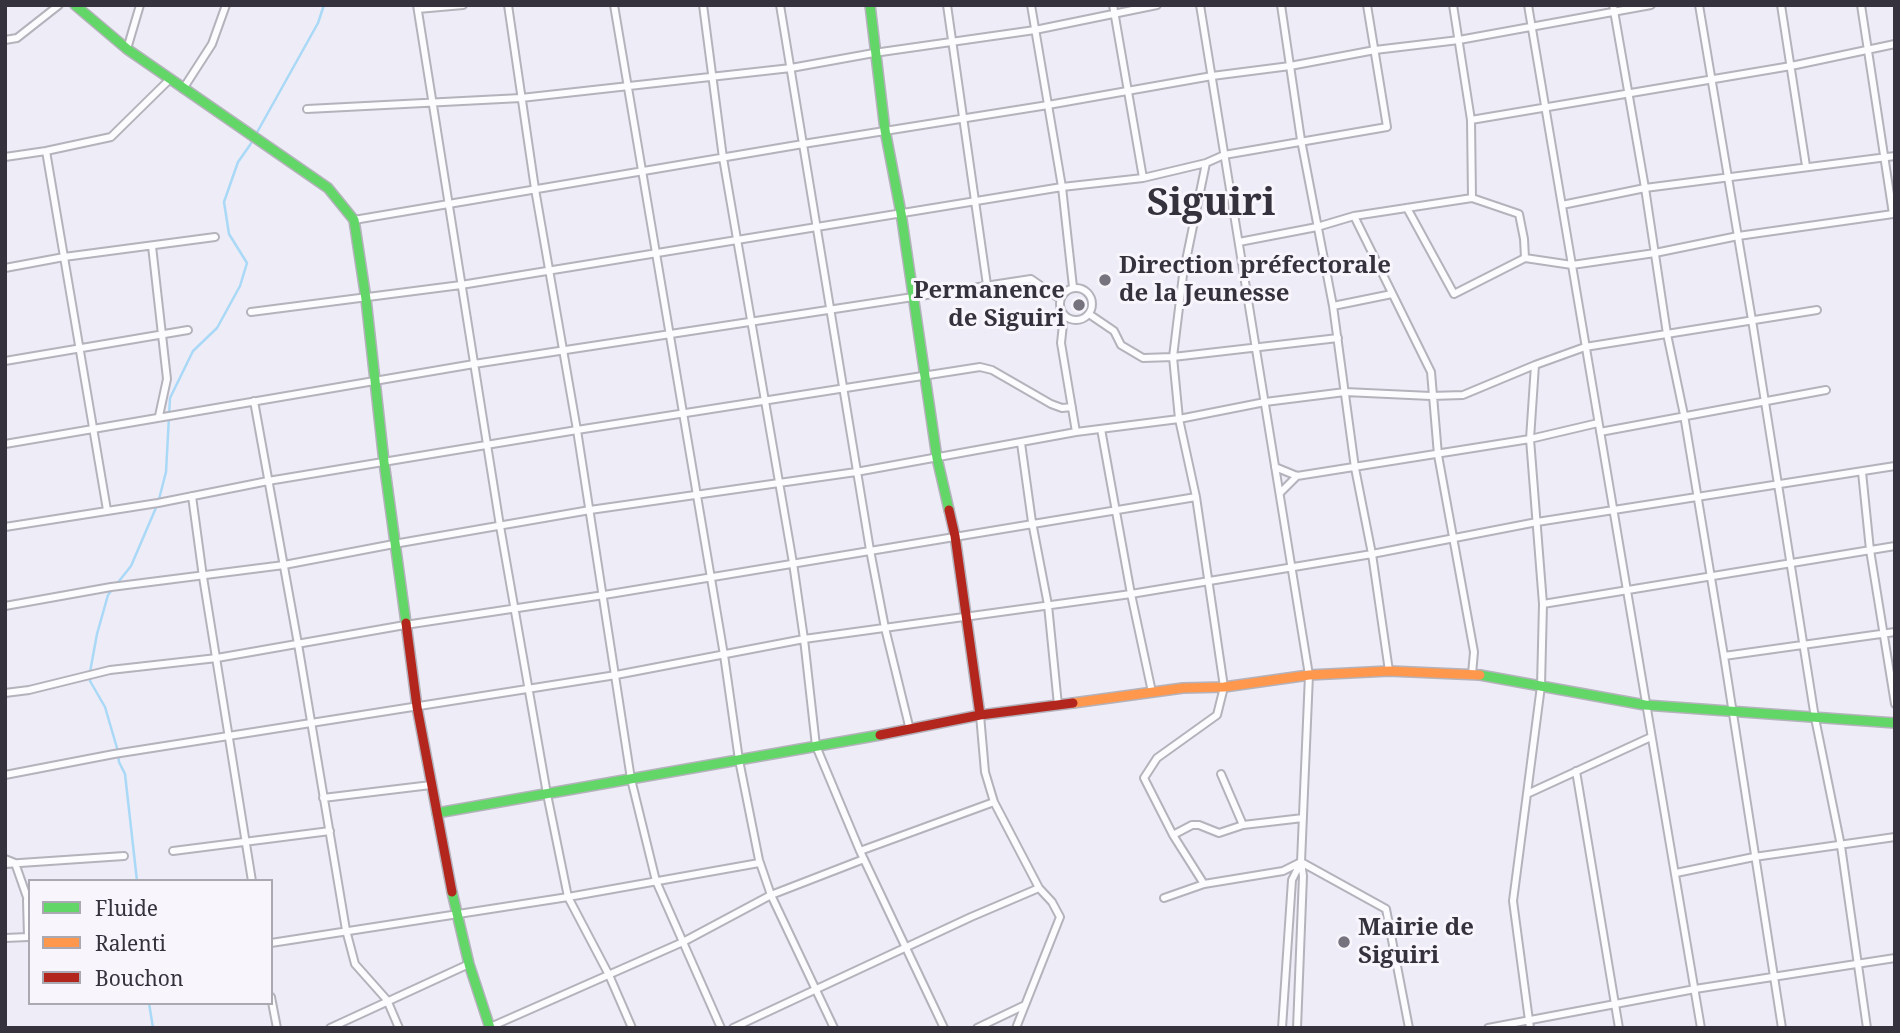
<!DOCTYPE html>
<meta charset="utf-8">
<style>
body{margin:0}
#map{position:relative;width:1900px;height:1033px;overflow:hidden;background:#eeecf7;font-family:"Noto Serif",serif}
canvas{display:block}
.frame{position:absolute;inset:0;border:7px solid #35323d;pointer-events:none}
.legend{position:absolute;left:28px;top:879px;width:245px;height:126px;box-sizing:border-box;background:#f8f6fc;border:2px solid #aaa8b0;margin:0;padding:9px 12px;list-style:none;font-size:21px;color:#35323d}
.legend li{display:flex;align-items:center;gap:14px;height:35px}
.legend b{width:35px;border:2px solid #aaa8b0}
</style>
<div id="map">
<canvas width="1900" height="1033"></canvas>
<div class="frame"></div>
<ul class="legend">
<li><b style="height:9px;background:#63d668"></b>Fluide</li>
<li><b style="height:9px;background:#ff974d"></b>Ralenti</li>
<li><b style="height:9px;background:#b3261e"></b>Bouchon</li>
</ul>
</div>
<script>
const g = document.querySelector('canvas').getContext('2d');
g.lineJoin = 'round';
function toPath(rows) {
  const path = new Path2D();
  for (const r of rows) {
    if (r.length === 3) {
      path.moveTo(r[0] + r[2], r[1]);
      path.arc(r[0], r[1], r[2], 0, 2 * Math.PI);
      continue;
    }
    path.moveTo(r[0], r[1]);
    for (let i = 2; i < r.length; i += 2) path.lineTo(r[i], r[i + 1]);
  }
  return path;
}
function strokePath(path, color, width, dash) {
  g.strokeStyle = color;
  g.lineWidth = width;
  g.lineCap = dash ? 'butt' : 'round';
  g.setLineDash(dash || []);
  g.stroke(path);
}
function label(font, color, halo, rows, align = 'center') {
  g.font = font + ' "Noto Serif",serif';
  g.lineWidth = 6;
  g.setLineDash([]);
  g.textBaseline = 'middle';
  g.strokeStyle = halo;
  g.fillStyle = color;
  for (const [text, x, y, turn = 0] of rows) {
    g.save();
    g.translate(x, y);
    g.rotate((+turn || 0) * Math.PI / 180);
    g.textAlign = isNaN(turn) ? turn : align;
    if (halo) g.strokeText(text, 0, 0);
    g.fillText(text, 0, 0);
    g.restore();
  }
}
const stream = toPath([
 [137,881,125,774,119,762,117,748,105,707,90,681,90,672,97,634,108,595,131,566,158,503,166,472,170,398,193,351,217,328,240,286,247,263,229,234,224,202,238,162,250,145,318,23,324,5],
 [149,1003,153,1028]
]);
const street = toPath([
 [417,5,500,526,547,794,568,897,609,975,632,1028],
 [508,5,535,189,577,430,631,779,656,881,721,1028],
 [614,5,724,655,739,760,759,860,771,895,834,1028],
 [703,5,723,158,793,563,804,639,816,746,860,851,944,1028],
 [780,5,870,550,885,628,910,730],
 [947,5,987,285],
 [1031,5,1062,187,1073,287],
 [1113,5,1143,178],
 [1200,5,1309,675,1301,862,1303,876,1297,1028],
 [1281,5,1301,140,1333,306,1355,468,1372,554,1389,671],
 [1453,5,1471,120,1472,198],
 [1528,5,1701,1028],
 [1613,5,1645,188,1667,334,1684,415,1724,656,1782,1028],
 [1699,5,1752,320,1815,718,1841,846,1867,1028],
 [1781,5,1806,166],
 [418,9,463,5],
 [5,40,17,38,59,5],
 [127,49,140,5],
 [183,89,212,44,226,5],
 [307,109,521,98,791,68,874,53,1035,30,1157,5],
 [1471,120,1791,66,1895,44],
 [46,151,107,510],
 [5,157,46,151,111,137,170,79],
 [1562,205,1645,188,1895,156],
 [1407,208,1454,294,1525,258],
 [1354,216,1431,372,1438,455,1474,652,1472,674],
 [354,220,803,144,1048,105,1212,76,1290,66,1375,50,1459,40,1651,5],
 [1239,242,1317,227,1354,216,1472,198,1519,214,1524,239,1525,258,1572,265,1655,253,1738,236,1893,214,1861,5],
 [152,246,167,379,159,416],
 [5,268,64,257,215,237],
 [1076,304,16],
 [1333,306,1392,294],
 [251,312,461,285,1062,187,1143,178,1206,163,1224,155,1387,127,1367,5],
 [1089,314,1114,331,1121,345,1143,358,1173,357,1338,338],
 [1064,315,1061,343,1076,432],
 [5,361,188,330],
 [254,401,298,644,346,930,355,964,387,1000,399,1028],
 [1101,429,1131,594,1152,692],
 [1600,432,1826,390],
 [1021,443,1032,522,1048,605,1058,705],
 [5,444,474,364,1031,279,1060,299],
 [1275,467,1297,476,1530,439,1598,423],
 [1862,472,1870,550,1895,704],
 [1280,493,1297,476],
 [192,496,203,577,252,881],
 [5,527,158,503,268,481,577,430,980,367,992,370,1051,404,1062,408,1072,407],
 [1543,604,1895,546],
 [5,606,111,587,284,565,394,544,590,510,856,472,1076,432,1179,419,1265,402,1345,392,1431,396,1463,395,1535,365,1585,347,1817,310],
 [1724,656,1895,632],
 [5,693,29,690,110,670,217,658,405,625,604,595,1196,497],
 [980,715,985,772,994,802,1039,888,1052,902,1060,917,1016,1028],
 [1576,771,1619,1028],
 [1221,774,1243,825],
 [5,775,114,754,616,675,804,639,1131,594,1372,554,1537,522,1895,466],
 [1527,794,1651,737],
 [323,798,431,785],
 [1173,835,1192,825,1199,825,1219,833,1243,825,1303,818],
 [173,851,330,831],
 [860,851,994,802],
 [5,859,15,863,28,900],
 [1301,862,1386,909,1409,1028],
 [5,864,124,856],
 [1676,873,1754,857,1895,837],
 [1204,884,1173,835,1144,778,1157,758,1217,715,1224,687,1196,497,1179,419,1173,357,1183,275,1206,163],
 [1164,898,1204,884,1283,871,1299,863],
 [5,938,28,937,27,900],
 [271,943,568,897,759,863],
 [271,997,277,1028],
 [330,1028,469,964],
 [488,1028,683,942,771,895,864,859],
 [733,1028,971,917,1039,888],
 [977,1028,1023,1006],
 [1282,1028,1292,880,1300,864],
 [1488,1028,1695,989,1895,958],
 [1530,1028,1513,901,1541,686,1543,604,1530,439,1535,365]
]);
const fast = toPath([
 [75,5,127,49,328,188,354,220,366,299,384,462,406,623],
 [870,5,885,130,901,213,937,458,949,510],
 [1480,675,1645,705,1895,723],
 [437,813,880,735],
 [452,892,469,964,490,1028]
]);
const slow = toPath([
 [1073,703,1183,688,1224,687,1309,675,1389,671,1480,675]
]);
const jam = toPath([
 [949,510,955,536,980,715],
 [406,623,417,707,452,892],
 [880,735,980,715,1073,703]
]);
const markers = [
 [1105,280,7,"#76737e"],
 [1079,305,7,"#76737e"],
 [1344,942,7,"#76737e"]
];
const poiNames = [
 ["Direction préfectorale",1119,266],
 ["de la Jeunesse",1119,294],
 ["Permanence",1065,291,"right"],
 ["de Siguiri",1065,319,"right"],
 ["Mairie de",1358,928],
 ["Siguiri",1358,956]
];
const townNames = [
 ["Siguiri",1211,204]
];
strokePath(stream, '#a9d9f6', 2.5);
strokePath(street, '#b4b2bb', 10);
strokePath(fast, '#b4b2bb', 12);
strokePath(slow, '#b4b2bb', 12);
strokePath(jam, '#b4b2bb', 12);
strokePath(street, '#fcfcfe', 6);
strokePath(fast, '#63d668', 9);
strokePath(slow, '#ff974d', 9);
strokePath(jam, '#b3261e', 9);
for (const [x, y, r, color] of markers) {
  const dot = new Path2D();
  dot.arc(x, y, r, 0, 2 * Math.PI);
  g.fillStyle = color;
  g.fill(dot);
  strokePath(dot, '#f8f6fc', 2.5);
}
label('bold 24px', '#35323d', '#f8f6fc', poiNames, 'left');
label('bold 38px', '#35323d', '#f8f6fc', townNames);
</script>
